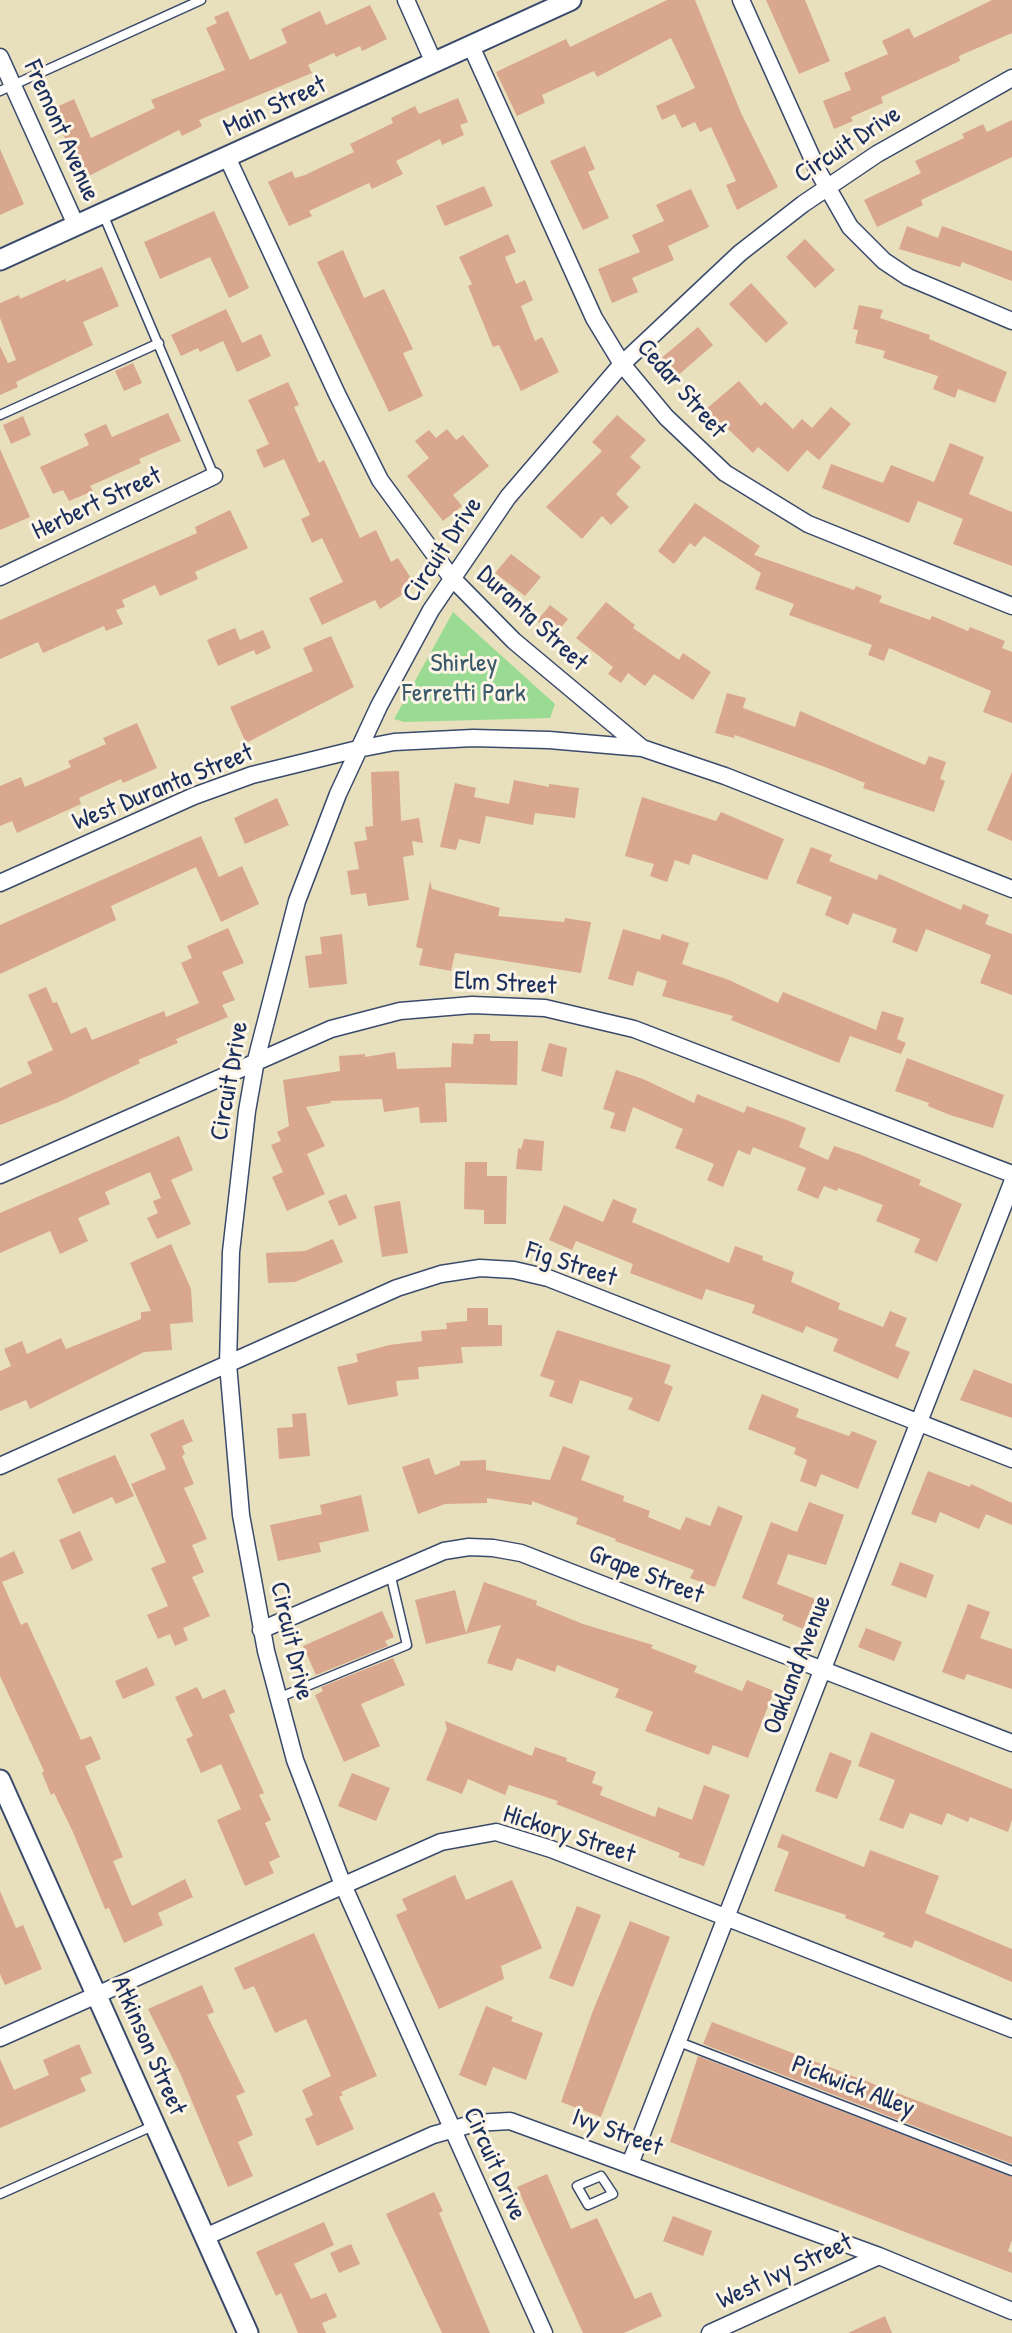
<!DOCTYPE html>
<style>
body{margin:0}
canvas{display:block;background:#e8e0bc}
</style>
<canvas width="1012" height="2333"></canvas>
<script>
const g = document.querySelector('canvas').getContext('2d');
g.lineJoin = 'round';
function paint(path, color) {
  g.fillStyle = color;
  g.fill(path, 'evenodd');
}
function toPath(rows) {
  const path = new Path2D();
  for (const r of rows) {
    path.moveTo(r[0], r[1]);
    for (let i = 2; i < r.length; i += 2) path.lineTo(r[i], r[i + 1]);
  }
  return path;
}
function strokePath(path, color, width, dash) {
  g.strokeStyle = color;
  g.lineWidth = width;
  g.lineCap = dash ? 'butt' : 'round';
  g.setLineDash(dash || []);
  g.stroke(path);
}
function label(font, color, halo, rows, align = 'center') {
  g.font = font + ' "Patrick Hand",sans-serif';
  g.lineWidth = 6;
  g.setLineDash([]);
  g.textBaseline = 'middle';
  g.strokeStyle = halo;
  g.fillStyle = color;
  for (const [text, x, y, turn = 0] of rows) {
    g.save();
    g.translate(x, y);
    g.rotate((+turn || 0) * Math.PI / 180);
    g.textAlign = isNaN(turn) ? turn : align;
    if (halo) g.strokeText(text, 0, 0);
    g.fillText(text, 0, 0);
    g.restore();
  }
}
const green = toPath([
 [453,612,555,704,550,718,404,722,394,719]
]);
const building = toPath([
 [667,0,695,0,741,113,778,187,737,210,726,185,736,181,711,127,700,132,695,122,682,128,675,114,662,120,656,106,695,88,671,38,597,77,594,71,542,95,545,103,517,116,496,72,566,39,570,47],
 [766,0,805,0,830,61,799,74],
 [992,0,1012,0,1012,33,959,56,960,61,881,97,883,103,851,117,853,121,834,129,823,101,851,90,844,73,888,54,882,41,909,28,914,38],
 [370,5,387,39,362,51,360,46,336,57,334,53,308,65,312,73,199,120,202,126,182,136,179,130,83,179,52,109,74,99,91,138,155,108,151,100,225,70,206,28,217,23,214,17,228,11,250,60,287,43,281,29,320,11,326,25],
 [458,98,468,122,460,125,464,135,442,145,440,139,396,161,403,174,372,189,369,183,309,211,312,216,289,226,268,182,292,171,295,178,305,175,354,152,350,144,393,123,391,118,415,106,419,114],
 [1012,120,1012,157,921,200,923,205,877,227,864,200,921,173,915,161,964,138,962,134,983,124,987,132],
 [585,146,595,169,588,172,609,218,583,230,550,161],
 [0,149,24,204,0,215],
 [484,186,493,206,445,226,436,206],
 [691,189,709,227,668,246,674,260,632,278,638,292,612,303,598,269,640,252,632,235,664,221,656,205],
 [214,211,249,288,229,298,210,257,160,279,144,242],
 [907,226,938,238,942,226,1012,251,1012,281,962,262,960,267,899,249],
 [508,234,516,252,505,257,516,284,525,280,533,300,521,306,535,341,542,337,559,372,521,391,499,345,493,347,468,286,472,284,459,257],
 [805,239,835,270,815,288,786,257],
 [343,250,364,298,384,289,413,349,403,353,423,396,389,412,317,262],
 [102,267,119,306,83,322,93,345,16,382,18,387,0,395,0,346,8,363,16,360,0,318,0,303,19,295,20,299,65,279,66,282],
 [751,283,788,323,766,343,729,304],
 [859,305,883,310,880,318,930,335,929,339,1007,372,995,403,958,389,955,398,933,389,938,376,883,358,885,351,855,343,858,330,853,329],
 [226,309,242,343,261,334,271,356,237,372,223,341,200,352,198,348,181,356,171,335],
 [698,327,713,345,668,384,652,366],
 [133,363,142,383,124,391,115,371],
 [739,381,761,406,765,402,793,429,802,419,812,428,831,407,851,424,819,460,807,450,788,472,758,447,753,453,726,427,723,430,705,410],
 [288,382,299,405,294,407,319,463,324,460,360,538,376,530,391,562,398,558,416,586,380,609,375,600,322,625,309,598,343,582,322,538,312,543,301,519,310,515,284,459,264,468,256,450,269,444,248,400],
 [168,413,181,441,139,459,141,463,90,486,93,491,69,501,63,490,53,494,40,467,89,445,84,434,106,424,112,437],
 [617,415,646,440,630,457,641,467,616,494,629,507,611,525,602,516,582,539,546,507,602,451,592,442],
 [23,416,31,435,11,444,3,425],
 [447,429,456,440,463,435,489,466,453,495,462,506,443,521,407,476,429,458,415,441,429,430,436,438],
 [950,443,984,457,969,494,1012,512,1012,566,953,544,963,519,918,501,909,523,822,488,831,464,883,483,891,465,934,482],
 [0,449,30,517,0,530],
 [695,503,760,546,754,555,854,590,856,586,882,596,879,602,930,620,932,616,968,631,970,627,1005,641,1002,648,1012,652,1012,723,983,712,991,691,889,648,884,661,868,655,872,645,789,615,794,604,755,589,761,573,704,536,695,547,690,543,674,564,658,551],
 [230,510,248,548,195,572,198,579,160,596,155,585,122,600,125,607,116,610,123,624,106,631,104,626,43,653,38,642,0,659,0,620,197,533,195,527],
 [511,554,541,577,525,596,495,573],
 [606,602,635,625,633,628,679,660,683,653,711,672,693,700,654,674,645,686,628,673,621,683,608,674,613,667,576,638],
 [550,605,568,619,555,635,537,621],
 [235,628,240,640,263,630,271,648,256,655,254,650,218,666,207,640],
 [331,636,354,687,246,743,230,707,313,671,303,648],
 [727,693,746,698,743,708,795,727,800,711,925,765,929,756,946,762,940,779,945,781,934,812,863,788,865,783,825,767,735,735,734,738,715,733],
 [137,723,157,768,123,783,121,779,79,798,81,804,17,833,12,821,0,826,0,786,21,777,25,787,71,767,68,761,106,744,103,738],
 [399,771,401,821,419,818,423,843,412,841,414,855,403,857,409,900,368,906,366,893,351,895,347,871,359,869,354,842,367,840,365,827,373,826,371,772],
 [1012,772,1012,841,987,830],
 [514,780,549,787,549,784,579,788,575,818,535,813,533,825,486,816,480,844,459,839,456,850,440,847,455,783,476,788,474,797,509,804],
 [642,797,716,821,721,812,784,839,767,880,693,854,689,865,675,860,667,882,650,876,654,864,625,856],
 [277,798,289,825,245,844,234,818],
 [201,836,219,877,242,866,259,904,221,922,196,867,111,906,116,920,0,974,0,925],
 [811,847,832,855,829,861,877,880,879,874,961,910,963,904,989,915,985,924,1012,934,1012,995,980,983,991,955,926,929,917,952,892,942,897,929,853,913,848,925,825,915,832,897,796,883],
 [430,881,432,889,500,908,498,916,564,922,565,918,591,922,581,973,455,953,451,971,419,965,423,949,416,947],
 [228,928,244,963,222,972,235,1000,222,1005,228,1017,176,1039,178,1043,138,1060,140,1063,61,1101,0,1125,0,1088,32,1073,27,1062,53,1050,28,995,46,987,53,1003,57,1002,71,1034,86,1027,92,1040,164,1011,166,1017,199,1003,181,963,192,958,187,946],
 [623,929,660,940,662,934,689,943,682,964,729,980,778,1003,783,992,876,1030,882,1011,904,1018,897,1039,906,1043,901,1054,850,1036,839,1063,731,1020,733,1016,662,996,667,981,637,971,633,986,608,979],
 [342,934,347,984,309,988,305,956,322,954,320,937],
 [474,1034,490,1034,490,1041,518,1041,517,1085,445,1083,447,1122,420,1123,419,1107,384,1112,382,1099,330,1101,331,1103,306,1107,325,1146,307,1154,325,1194,287,1211,272,1177,283,1172,271,1145,281,1141,277,1132,289,1126,283,1080,340,1071,339,1056,365,1054,365,1057,395,1052,397,1069,451,1067,452,1043,473,1044],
 [549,1043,567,1048,562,1077,541,1071],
 [907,1058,1004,1095,993,1128,950,1115,928,1106,929,1103,895,1091],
 [616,1070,643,1079,694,1103,697,1094,744,1113,747,1106,787,1120,806,1128,799,1147,828,1160,834,1146,859,1154,921,1180,919,1185,962,1204,937,1262,914,1252,920,1239,876,1221,883,1205,838,1188,837,1191,824,1186,818,1199,797,1190,806,1168,753,1147,750,1155,738,1150,723,1187,707,1180,714,1164,675,1148,683,1129,633,1107,625,1132,610,1128,615,1113,603,1109],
 [179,1136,193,1170,171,1180,191,1224,157,1239,147,1218,158,1213,153,1201,161,1198,150,1172,105,1192,110,1204,78,1218,88,1241,60,1254,50,1231,0,1253,0,1213],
 [524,1139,544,1141,542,1171,516,1169,518,1148,521,1149],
 [465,1162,487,1162,487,1176,507,1176,506,1224,484,1224,484,1210,464,1209],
 [346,1194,357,1218,339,1226,328,1201],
 [613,1199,637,1209,632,1222,729,1263,735,1246,763,1256,762,1260,794,1272,791,1282,840,1303,838,1309,883,1327,890,1311,907,1318,895,1346,910,1352,898,1379,833,1351,838,1339,806,1326,803,1333,752,1313,755,1305,706,1289,702,1300,630,1273,633,1264,576,1241,572,1250,549,1240,564,1205,603,1222],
 [400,1201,408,1253,382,1257,374,1206],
 [333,1239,343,1262,295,1282,268,1283,266,1253,305,1251],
 [171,1244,191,1289,193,1322,170,1324,172,1350,144,1352,30,1409,26,1400,0,1411,0,1371,11,1366,4,1349,22,1341,27,1354,61,1338,66,1349,141,1319,141,1312,151,1311,130,1263],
 [467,1308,488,1308,488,1325,502,1325,502,1346,461,1347,463,1363,418,1367,419,1379,396,1381,398,1396,348,1405,337,1367,358,1362,356,1354,389,1345,422,1341,421,1331,447,1329,446,1323,467,1321],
 [557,1330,671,1365,664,1383,673,1387,659,1422,628,1409,633,1398,580,1380,572,1404,549,1396,555,1381,540,1376],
 [974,1369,1012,1384,1012,1418,960,1400],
 [762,1394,799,1409,796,1417,849,1436,852,1431,877,1441,858,1489,821,1474,816,1487,800,1481,807,1460,794,1454,796,1448,748,1429],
 [306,1413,310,1456,279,1459,277,1428,293,1427,292,1414],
 [183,1419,193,1441,182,1446,185,1454,182,1456,194,1484,184,1488,207,1539,192,1545,204,1572,192,1577,210,1616,183,1628,188,1640,175,1646,170,1634,158,1639,147,1615,168,1606,151,1568,166,1562,131,1484,166,1469,150,1434],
 [563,1446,590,1456,581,1480,624,1496,623,1501,650,1511,648,1517,680,1530,686,1517,710,1526,718,1506,743,1516,715,1587,690,1578,694,1570,615,1541,616,1539,576,1524,578,1518,532,1501,532,1505,487,1498,487,1503,445,1504,418,1514,402,1467,429,1458,435,1475,460,1465,460,1461,486,1460,486,1470,550,1480],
 [115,1455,134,1496,116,1504,112,1497,73,1514,57,1479],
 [928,1471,970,1487,971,1484,1012,1503,1012,1525,986,1514,979,1529,940,1512,936,1523,911,1514],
 [361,1495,369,1531,319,1543,321,1552,278,1561,270,1525,322,1514,320,1505],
 [809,1502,844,1515,826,1565,788,1554,777,1584,815,1599,803,1629,782,1620,784,1615,742,1598,771,1522,797,1532],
 [80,1531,93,1560,72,1570,59,1540],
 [14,1551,24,1573,2,1582,21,1625,27,1622,81,1740,91,1736,101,1759,85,1766,123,1857,113,1861,132,1906,185,1879,193,1897,158,1913,163,1925,124,1943,109,1908,105,1909,72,1830,54,1793,51,1795,42,1773,44,1771,0,1676,0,1558],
 [900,1562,934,1575,926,1598,891,1585],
 [484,1582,537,1601,536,1605,583,1624,653,1645,651,1648,697,1666,694,1672,742,1691,747,1680,774,1691,748,1758,713,1745,709,1755,645,1731,653,1712,615,1697,619,1689,557,1665,555,1672,517,1658,512,1671,487,1663,501,1625,426,1644,415,1600,455,1590,466,1633],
 [968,1604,990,1612,980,1638,1012,1649,1012,1689,967,1674,964,1680,942,1672],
 [382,1611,394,1637,385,1641,388,1646,316,1675,303,1646],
 [866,1628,902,1642,894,1661,858,1647],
 [393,1658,405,1685,361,1704,380,1746,344,1762,315,1695,323,1691,321,1687],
 [147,1667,155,1685,123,1699,115,1681],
 [197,1687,203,1699,225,1689,235,1712,229,1715,264,1793,259,1795,271,1820,265,1823,280,1857,269,1862,274,1873,245,1886,217,1820,241,1809,221,1764,201,1773,186,1739,193,1736,175,1697],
 [445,1721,532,1756,535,1747,567,1758,566,1761,596,1772,592,1783,603,1787,600,1795,655,1817,658,1807,692,1820,704,1785,730,1795,704,1866,678,1857,680,1853,556,1804,558,1801,509,1785,505,1795,468,1779,462,1794,426,1780,447,1729],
 [871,1732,1012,1789,1012,1820,1008,1832,970,1817,968,1822,947,1813,942,1825,910,1813,903,1829,879,1820,895,1780,858,1766],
 [830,1752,852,1761,837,1799,815,1791],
 [352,1773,390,1788,376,1821,338,1806],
 [782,1834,864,1867,870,1850,939,1876,925,1913,1012,1949,1012,1982,915,1940,912,1948,883,1937,885,1933,845,1918,846,1915,774,1891,789,1852,777,1847],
 [455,1875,466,1900,512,1880,542,1948,501,1966,504,1979,439,2009,396,1915,407,1910,402,1899],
 [0,1891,16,1928,23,1925,42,1969,5,1985,0,1974],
 [577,1906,601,1915,573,1987,549,1978],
 [630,1921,670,1937,601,2117,561,2102,592,2013],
 [314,1933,377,2076,341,2092,343,2095,339,2097,354,2129,317,2146,305,2119,313,2115,302,2090,331,2076,306,2019,275,2033,254,1986,244,1990,234,1968],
 [202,1985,214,2012,207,2015,245,2092,236,2096,253,2135,238,2142,253,2176,228,2187,180,2073,148,2009],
 [486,2006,513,2017,511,2021,543,2033,526,2080,493,2067,486,2086,459,2075],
 [712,2022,1012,2137,1012,2164,703,2044],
 [79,2044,92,2073,80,2078,86,2091,0,2128,0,2059,14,2090,49,2075,43,2060],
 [698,2056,1012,2177,1012,2240,1008,2251,1012,2253,1012,2273,670,2142],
 [547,2174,571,2229,597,2218,635,2299,651,2292,662,2316,624,2333,583,2333,517,2187],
 [434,2192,443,2211,439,2213,490,2333,442,2333,386,2214],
 [673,2216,712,2231,703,2256,663,2241],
 [324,2222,334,2245,294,2264,311,2299,326,2293,337,2317,322,2323,326,2333,298,2333,281,2293,276,2296,256,2252],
 [351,2244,360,2264,339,2273,330,2253],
 [885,2316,892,2333,848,2333]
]);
const service = toPath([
 [0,91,201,0],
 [103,214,214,476],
 [0,415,159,343],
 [278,1698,407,1645,390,1573],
 [679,2042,1012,2171],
 [601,2176,613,2194,588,2205,577,2186,601,2176],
 [0,2194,155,2125]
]);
const minor = toPath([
 [406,0,434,63],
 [741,0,818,171,850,227,884,261,908,277,1012,321],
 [471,46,594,318,622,364,666,417,725,473,808,524,1012,606],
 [0,57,76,225],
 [227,157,337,394,380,480,451,577,514,641,642,748,725,776,1012,889],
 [0,577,214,476],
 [0,883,194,796,252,775,358,749,394,742,473,738,549,740,642,748],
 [0,1175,331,1029,400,1011,472,1005,545,1008,634,1029,1012,1174],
 [0,1466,397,1288,441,1274,480,1268,514,1270,548,1278,1012,1459],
 [261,1630,444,1551,469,1547,493,1548,521,1553,1012,1743],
 [0,2038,441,1842,496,1832,551,1849,1012,2029],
 [630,2164,1012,1183],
 [205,2237,433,2135,475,2123,510,2121,879,2256,1012,2311],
 [544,2333,343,1885,295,1760,266,1651,241,1515,228,1364,231,1252,247,1111,256,1060,297,901,338,794,379,706,431,610,508,497,622,364,740,253,803,204,877,154,1012,78],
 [710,2333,879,2256]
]);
const tertiary = toPath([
 [0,260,571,0],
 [0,1780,248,2333]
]);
const streetNames = [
 ["Main Street",275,107,-25],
 ["Fremont Avenue",61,131,66],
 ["Circuit Drive",848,145,-33],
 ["Cedar Street",681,389,49],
 ["Herbert Street",97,504,-25],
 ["Circuit Drive",443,550,-56],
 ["Duranta Street",532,619,43],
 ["West Duranta Street",163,788,-22],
 ["Elm Street",505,984,3],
 ["Circuit Drive",230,1081,-80],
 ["Fig Street",571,1265,18],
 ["Grape Street",646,1575,21],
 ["Circuit Drive",291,1641,77],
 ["Oakland Avenue",798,1665,-69],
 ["Hickory Street",569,1835,18],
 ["Atkinson Street",148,2046,66],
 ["Pickwick Alley",853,2087,21],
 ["Ivy Street",617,2133,20],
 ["Circuit Drive",494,2164,66],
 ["West Ivy Street",785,2272,-25]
];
const parkNames = [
 ["Shirley",464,664],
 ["Ferretti Park",464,694]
];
paint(green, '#99db92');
paint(building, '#d9a78e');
strokePath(service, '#3a4a6c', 11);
strokePath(minor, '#3a4a6c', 19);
strokePath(tertiary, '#3a4a6c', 23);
strokePath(service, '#fff', 8);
strokePath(minor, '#fff', 16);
strokePath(tertiary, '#fff', 19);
label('26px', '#1b2f5e', '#fcf5e5', streetNames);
label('26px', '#3a5a6b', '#fcf5e5', parkNames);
</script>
